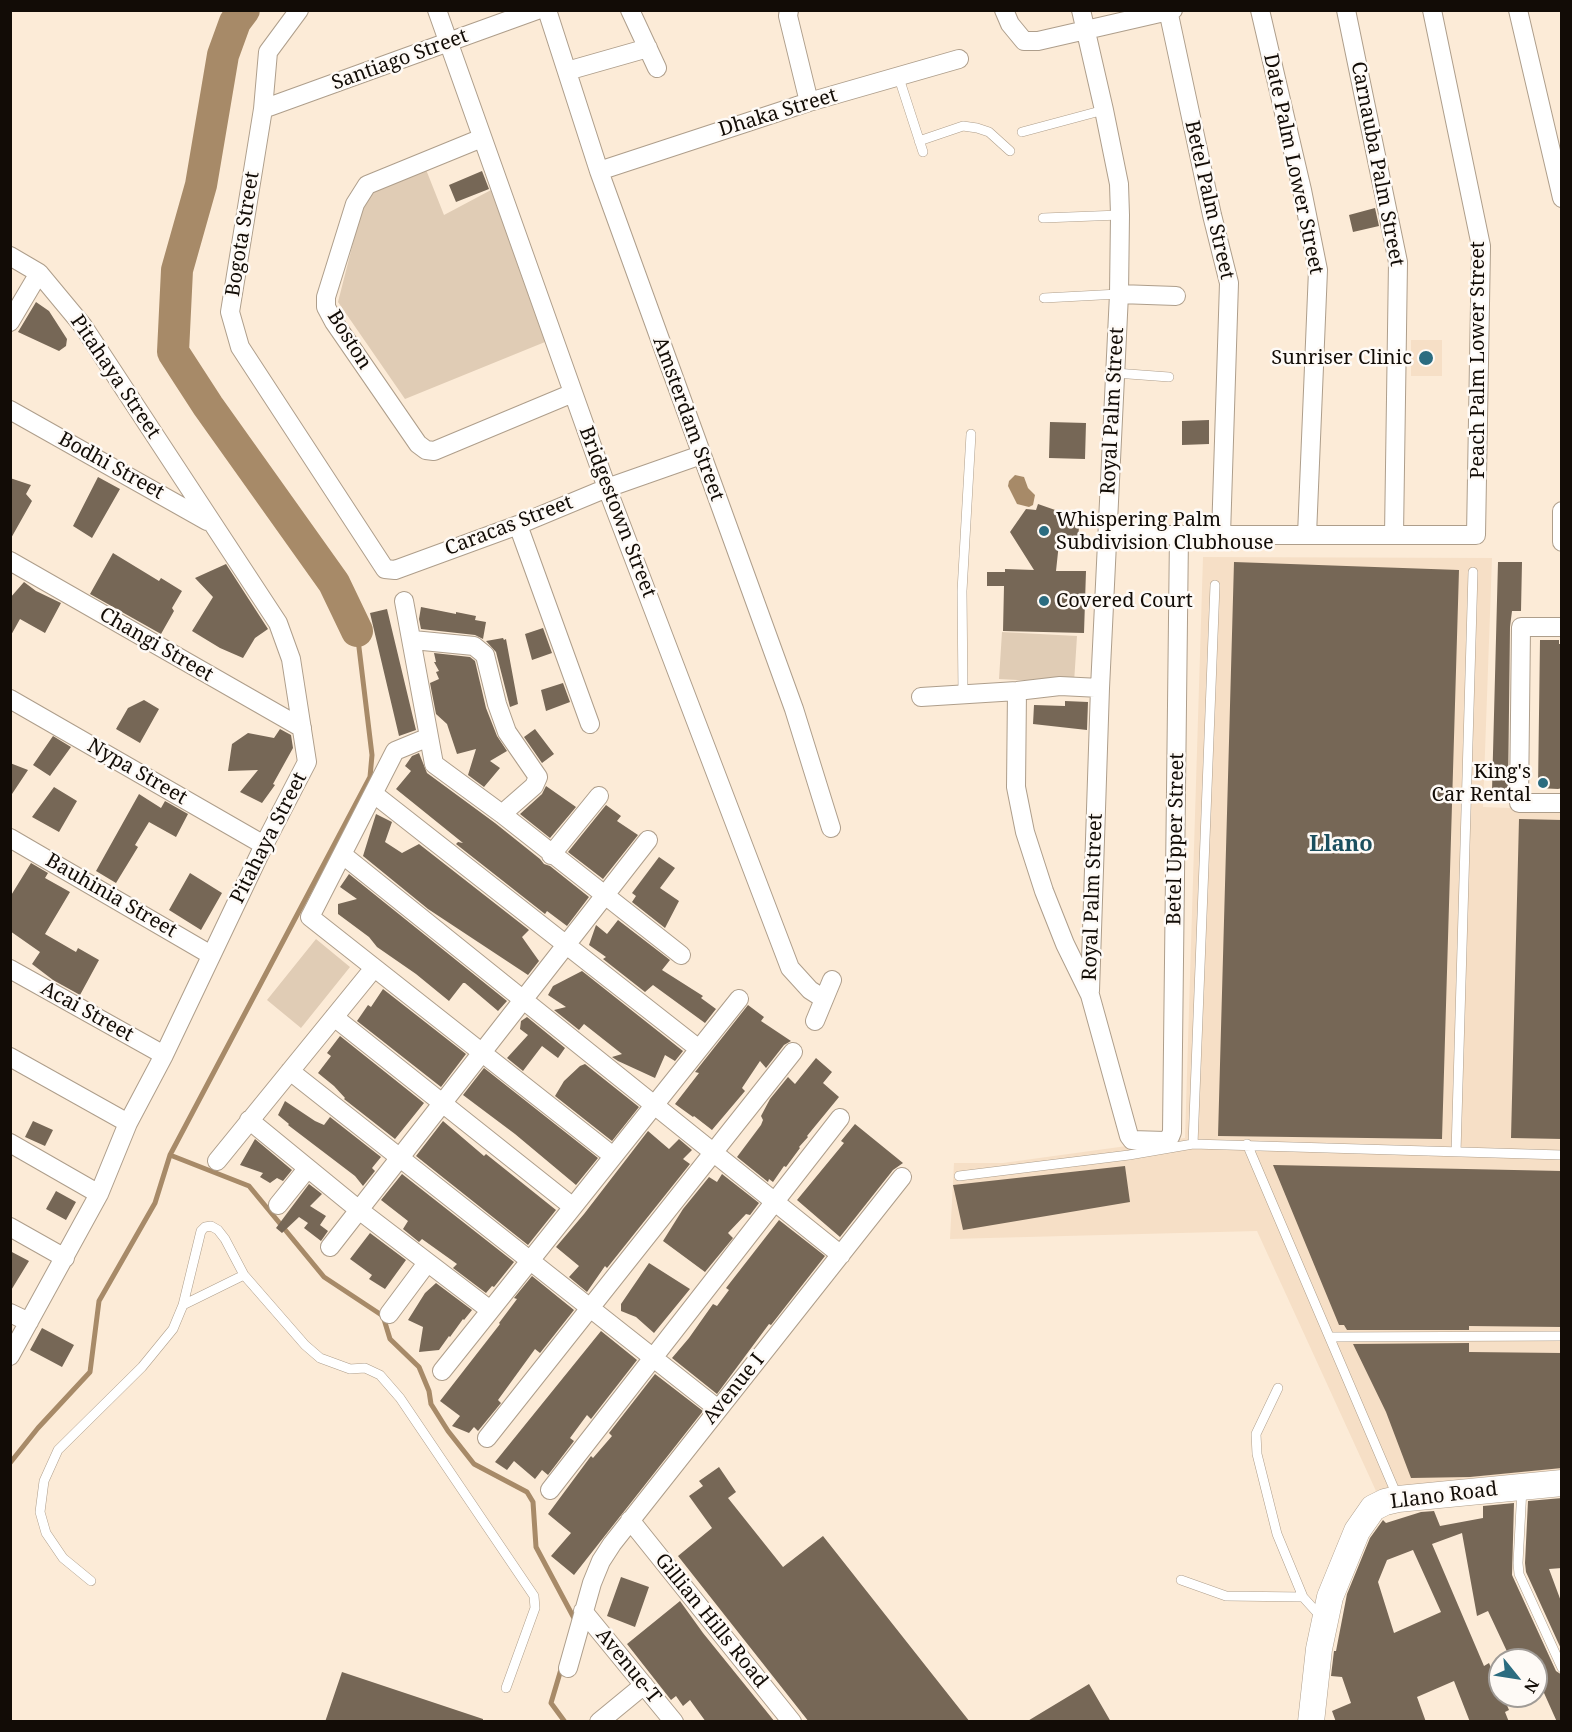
<!DOCTYPE html>
<style>
body{margin:0}
#map{position:relative;width:1572px;height:1732px;overflow:hidden;background:#fcebd7;font-family:"Noto Serif",serif}
canvas{display:block}
.frame{position:absolute;inset:0;border:12px solid #120c06;pointer-events:none}
.north{position:absolute;left:1488px;top:1648px;width:60px;height:60px;box-sizing:border-box;background:#fefaf6;border:2px solid #a09b96;border-radius:50%;rotate:120deg;font-size:16px;font-weight:700;line-height:24px;text-align:center;color:#120c06}
.north::after{content:'';display:block;margin:auto;width:21px;height:27px;background:#2b6c80;clip-path:polygon(50% 0,100% 100%,50% 72%,0 100%)}
</style>
<div id="map">
<canvas width="1572" height="1732"></canvas>
<div class="frame"></div>
<div class="north">N</div>
</div>
<script>
const g = document.querySelector('canvas').getContext('2d');
g.lineJoin = 'round';
function paint(path, color) {
  g.fillStyle = color;
  g.fill(path, 'evenodd');
}
function toPath(rows) {
  const path = new Path2D();
  for (const r of rows) {
    path.moveTo(r[0], r[1]);
    for (let i = 2; i < r.length; i += 2) path.lineTo(r[i], r[i + 1]);
  }
  return path;
}
function strokePath(path, color, width, dash) {
  g.strokeStyle = color;
  g.lineWidth = width;
  g.lineCap = dash ? 'butt' : 'round';
  g.setLineDash(dash || []);
  g.stroke(path);
}
function label(font, color, halo, rows, align = 'center') {
  g.font = font + ' "Noto Serif",serif';
  g.lineWidth = 5;
  g.setLineDash([]);
  g.textBaseline = 'middle';
  g.strokeStyle = halo;
  g.fillStyle = color;
  for (const [text, x, y, turn = 0] of rows) {
    g.save();
    g.translate(x, y);
    g.rotate((+turn || 0) * Math.PI / 180);
    g.textAlign = isNaN(turn) ? turn : align;
    if (halo) g.strokeText(text, 0, 0);
    g.fillText(text, 0, 0);
    g.restore();
  }
}
const built = toPath([
 [1411,340,1442,340,1442,376,1411,376],
 [1203,557,1492,558,1483,807,1561,810,1561,1476,1376,1491,1257,1231,950,1239,954,1163,1003,1163,1185,1138]
]);
const green = toPath([
 [425,167,444,215,491,190,545,342,405,399,338,302,365,196],
 [1002,632,1077,636,1074,683,999,679],
 [316,939,350,967,301,1028,267,1000]
]);
const water = toPath([
 [1015,475,1024,477,1028,488,1035,495,1033,505,1029,507,1017,504,1008,486,1009,481]
]);
const stream = toPath([
 [170,1155,249,1186,324,1277,383,1316,390,1339,419,1367,429,1391,431,1404,448,1431,474,1464,527,1492,533,1502,536,1547,575,1620,574,1623],
 [10,1463,38,1428,90,1372,99,1301,155,1203,170,1155,370,777,372,755,357,631],
 [562,1666,551,1703,565,1722]
]);
const river = toPath([
 [244,10,235,22,223,55,201,185,177,270,173,352,208,406,334,583,357,631]
]);
const building = toPath([
 [482,171,489,189,456,202,449,185],
 [1375,208,1379,226,1353,232,1349,215],
 [36,302,49,311,67,339,66,346,59,351,18,332],
 [1209,420,1209,444,1182,445,1182,421],
 [1050,422,1086,423,1085,459,1049,458],
 [98,477,120,489,92,538,73,526],
 [10,478,31,485,26,494,32,501,10,540],
 [1038,504,1058,511,1060,522,1079,526,1078,542,1059,543,1056,571,1086,571,1084,633,1003,631,1004,586,987,586,987,572,1005,572,1005,569,1034,570,1010,532,1026,509,1036,510],
 [113,553,159,581,161,578,182,591,172,608,174,611,161,634,90,594],
 [1234,562,1459,570,1442,1139,1218,1136],
 [1498,562,1522,562,1521,611,1512,611,1510,627,1508,791,1492,791],
 [226,564,268,629,255,638,243,658,220,648,192,631,213,597,195,578],
 [24,582,36,591,61,603,45,633,20,619,10,637,10,598],
 [421,607,456,614,456,612,476,616,475,620,486,622,483,639,475,635,421,629,419,619],
 [387,609,416,730,399,736,370,613],
 [543,628,552,653,532,660,525,634],
 [503,638,504,640,506,639,518,704,510,707,496,652,486,641],
 [1540,640,1559,640,1559,644,1562,644,1562,788,1558,789,1538,788],
 [434,653,470,657,475,661,486,708,497,736,507,751,490,761,500,768,484,787,468,775,476,749,457,754,447,724,436,714,430,683,439,679,436,672,439,671,434,662,436,662],
 [563,683,570,702,546,711,541,690],
 [144,700,159,709,140,743,116,729,128,708],
 [1065,701,1088,702,1087,730,1033,724,1034,705,1065,706],
 [280,729,291,735,293,748,273,784,275,785,262,803,240,792,258,770,228,771,232,744,248,733,274,738],
 [535,729,554,754,542,763,524,737],
 [53,736,71,747,50,776,33,765],
 [419,753,427,773,495,823,540,859,544,864,550,866,589,897,567,926,547,911,545,914,456,844,458,842,463,843,396,789,411,771,405,766,412,756],
 [10,763,28,770,10,797],
 [546,786,576,807,550,838,520,814,542,794],
 [54,787,77,801,59,832,32,817],
 [139,794,161,808,165,801,188,814,176,837,149,822,135,845,138,847,116,883,96,871],
 [606,805,621,816,617,821,638,835,603,879,568,852],
 [376,814,392,822,385,842,402,853,419,844,529,930,522,937,539,961,528,975,428,909,363,856],
 [1519,819,1562,820,1562,1139,1511,1138],
 [659,857,675,868,660,888,679,901,665,928,632,902,636,896,632,893],
 [31,863,48,873,45,878,70,892,45,934,76,952,78,948,99,960,80,995,53,980,32,964,40,952,10,931,10,897],
 [190,873,222,893,201,930,169,910],
 [349,874,507,1001,498,1011,465,983,463,983,449,1001,416,974,377,947,369,937,338,914,338,904,357,899,340,887],
 [618,920,670,960,662,970,703,996,701,998,716,1009,705,1023,653,985,645,992,603,959,606,957,589,945,596,925,607,934],
 [582,971,683,1051,675,1061,665,1055,655,1078,618,1061,612,1057,622,1054,584,1024,579,1030,554,1010,566,1007,548,995,553,986],
 [383,989,466,1054,441,1087,357,1021,368,1005,371,1007],
 [748,1005,764,1017,761,1021,791,1041,784,1045,766,1068,760,1061,742,1088,745,1091,712,1130,694,1116,693,1117,675,1104,699,1073,695,1072],
 [527,1017,565,1048,558,1058,542,1046,523,1071,507,1058,528,1035,520,1029,521,1021],
 [340,1036,424,1103,395,1139,344,1099,345,1098,334,1086,318,1073,331,1056,327,1053],
 [816,1058,832,1072,823,1083,839,1097,807,1136,808,1137,799,1147,800,1148,786,1167,784,1166,773,1182,769,1179,768,1182,737,1157,761,1125,763,1120,761,1116,770,1099,788,1077,795,1084],
 [585,1064,639,1107,612,1141,555,1096,564,1081,580,1066],
 [484,1068,598,1158,576,1185,515,1134,463,1095],
 [285,1101,315,1121,324,1125,330,1117,381,1157,372,1168,375,1171,363,1186,355,1176,288,1125,289,1124,278,1115],
 [33,1121,53,1130,45,1146,25,1137],
 [443,1121,484,1156,486,1154,556,1210,528,1245,416,1156],
 [855,1124,903,1163,893,1170,840,1237,797,1200,844,1143,841,1141],
 [648,1131,669,1149,679,1139,692,1150,683,1159,690,1164,607,1268,605,1266,587,1292,569,1277,579,1266,556,1247,584,1214],
 [255,1139,292,1170,283,1181,277,1178,270,1183,260,1177,263,1173,240,1165],
 [1273,1165,1562,1171,1562,1327,1469,1326,1469,1330,1347,1330,1344,1325,1339,1325],
 [1125,1166,1130,1202,963,1230,953,1185],
 [402,1174,514,1262,494,1287,492,1286,486,1293,453,1268,457,1264,422,1239,419,1242,403,1229,408,1221,381,1200],
 [722,1174,759,1203,750,1215,746,1214,728,1233,733,1238,705,1272,663,1241,683,1209,709,1177,717,1182],
 [309,1184,322,1194,310,1206,326,1216,320,1225,328,1231,321,1241,304,1228,308,1223,299,1217,282,1233,276,1228],
 [56,1191,76,1202,66,1220,46,1209],
 [779,1220,825,1256,771,1325,769,1324,717,1394,672,1358,689,1338,713,1304,717,1306,729,1290,726,1288],
 [370,1233,406,1260,385,1289,369,1279,372,1275,350,1259],
 [10,1251,29,1261,10,1292],
 [649,1263,690,1289,654,1333,636,1317,621,1311,621,1304],
 [532,1276,574,1310,540,1353,535,1349,498,1400,501,1403,478,1431,474,1427,469,1433,452,1426,460,1416,440,1401,500,1324,499,1323,517,1299,514,1298],
 [436,1283,472,1310,464,1320,463,1319,450,1337,449,1336,439,1350,419,1352,423,1327,408,1320,425,1293],
 [42,1328,74,1345,62,1367,30,1350],
 [601,1331,637,1360,591,1419,587,1415,570,1438,574,1441,548,1475,542,1470,535,1479,514,1461,507,1470,495,1462],
 [1469,1343,1469,1352,1562,1353,1562,1468,1470,1477,1411,1478,1386,1412,1353,1344],
 [655,1374,703,1411,574,1575,551,1556,571,1533,548,1514,591,1456,593,1458,612,1436,609,1433],
 [719,1467,736,1492,728,1498,783,1567,823,1536,970,1722,809,1722,678,1556,712,1528,689,1496,703,1486,699,1481],
 [1562,1498,1562,1568,1549,1569,1562,1604,1562,1651,1526,1572,1525,1563,1528,1501],
 [1514,1503,1512,1575,1556,1671,1562,1675,1562,1722,1557,1722,1540,1684,1536,1686,1536,1660,1511,1660,1488,1611,1477,1616,1462,1533,1432,1544,1484,1666,1489,1663,1500,1689,1500,1696,1503,1696,1509,1710,1505,1712,1509,1722,1470,1722,1454,1681,1417,1697,1426,1722,1336,1722,1332,1711,1351,1703,1342,1677,1331,1676,1334,1651,1336,1651,1347,1594,1370,1538,1383,1520,1386,1523,1421,1512,1434,1511,1440,1526,1483,1518,1483,1506],
 [1413,1550,1441,1612,1394,1633,1378,1582,1387,1560],
 [621,1577,649,1587,635,1627,607,1616],
 [680,1601,703,1633,775,1722,706,1722,690,1700,683,1706,676,1696,671,1700,627,1644],
 [342,1672,483,1719,483,1722,325,1722],
 [1089,1684,1111,1722,1026,1722]
]);
const service = toPath([
 [899,78,923,152],
 [1022,132,1104,110],
 [919,141,963,126,977,128,989,132,1010,151],
 [1043,218,1120,215],
 [1044,298,1119,294],
 [1115,373,1169,377],
 [963,695,962,591,971,434],
 [1193,1144,1215,585],
 [1247,1144,1398,1498],
 [1456,1152,1473,572],
 [959,1176,1129,1155,1193,1144,1562,1155],
 [183,1305,244,1275],
 [1330,1337,1562,1336],
 [1278,1388,1256,1434,1257,1454,1277,1534,1303,1597,1322,1618],
 [1522,1488,1518,1563,1519,1574,1562,1668],
 [1181,1580,1226,1596,1303,1597],
 [91,1581,63,1558,46,1533,40,1512,44,1481,58,1450,142,1367,173,1329,183,1305,201,1231,205,1227,211,1226,218,1230,225,1239,244,1275,305,1345,320,1358,350,1369,365,1368,380,1375,400,1398,534,1596,535,1608,506,1688]
]);
const minor = toPath([
 [299,10,268,52,263,109,230,312,240,347,385,569,395,570,518,525,607,488,701,455],
 [437,10,607,488,790,968,810,990,824,999],
 [547,10,599,171,794,709,831,828],
 [630,10,657,68],
 [789,10,788,16,809,102],
 [1004,10,1010,24,1024,41,1038,41,1173,10],
 [1081,10,1104,110,1119,184,1120,215,1119,294,1100,688,1090,991],
 [1168,10,1212,215,1229,283,1221,535],
 [1260,10,1302,190,1318,270,1307,535],
 [1346,10,1398,262,1394,535],
 [1518,10,1562,198],
 [567,71,648,48],
 [263,109,537,10],
 [482,138,367,185,355,204,326,297,326,307,334,322,418,444,426,450,434,451,573,393],
 [599,171,809,102,959,59],
 [10,256,39,273,10,322],
 [1119,294,1176,296],
 [10,410,207,521],
 [1562,511,1562,542],
 [518,525,590,724],
 [1107,535,1476,535,1481,246,1432,10],
 [10,561,302,728],
 [404,601,434,764,502,814,681,955],
 [1562,627,1521,627,1519,803,1562,803],
 [413,640,474,646,485,655,497,704,507,732,538,777,534,786,502,814],
 [1017,691,1016,787,1025,832,1044,891,1065,944,1090,995,1129,1136,1132,1140,1165,1141,1170,1137,1172,1132,1179,534],
 [921,697,1017,691,1060,686,1100,688],
 [10,699,264,845],
 [429,737,395,751,310,917,613,1156],
 [374,794,699,1049],
 [10,838,211,955],
 [343,855,841,1255],
 [551,855,599,796],
 [10,969,164,1055],
 [334,1017,573,1207],
 [815,1021,832,980],
 [10,1057,128,1123],
 [290,1071,718,1409],
 [249,1120,359,1210,490,1310],
 [10,1143,99,1194],
 [217,1161,374,968],
 [278,1205,307,1169],
 [10,1227,65,1258],
 [330,1247,648,840],
 [10,1313,29,1322],
 [389,1314,427,1263],
 [10,1356,99,1194,128,1123,164,1055,264,845,307,762,291,659,278,623,83,326,39,273],
 [442,1371,739,999],
 [487,1438,793,1052],
 [550,1490,840,1118],
 [630,1520,792,1722],
 [583,1611,674,1722],
 [568,1668,592,1583,601,1561,612,1544,902,1177],
 [599,1722,644,1685]
]);
const secondary = toPath([
 [1311,1722,1319,1649,1330,1597,1357,1531,1373,1508,1385,1502,1398,1499,1562,1483]
]);
const markers = [
 [1426,358,8,"#2b6c80"],
 [1044,531,6,"#2b6c80"],
 [1044,601,6,"#2b6c80"],
 [1543,783,6,"#2b6c80"]
];
const streetNames = [
 ["Santiago Street",400,60,-20],
 ["Dhaka Street",778,113,-17],
 ["Date Palm Lower Street",1293,164,78],
 ["Carnauba Palm Street",1377,164,79],
 ["Betel Palm Street",1209,200,77],
 ["Bogota Street",243,234,-81],
 ["Boston",349,340,58],
 ["Peach Palm Lower Street",1478,360,-90],
 ["Pitahaya Street",115,377,56],
 ["Royal Palm Street",1113,411,-87],
 ["Amsterdam Street",688,419,70],
 ["Bodhi Street",111,466,29],
 ["Bridgestown Street",617,512,69],
 ["Caracas Street",509,526,-21],
 ["Changi Street",156,645,30],
 ["Nypa Street",137,772,30],
 ["Pitahaya Street",269,838,-63],
 ["Betel Upper Street",1176,839,-89],
 ["Bauhinia Street",111,896,30],
 ["Royal Palm Street",1093,897,-88],
 ["Acai Street",87,1012,29],
 ["Avenue I",734,1389,-51],
 ["Llano Road",1444,1496,-7],
 ["Gillian Hills Road",711,1621,51],
 ["Avenue-T",628,1666,51]
];
const poiNames = [
 ["Sunriser Clinic",1412,358],
 ["Whispering Palm",1056,520,"left"],
 ["Subdivision Clubhouse",1056,543,"left"],
 ["Covered Court",1056,601,"left"],
 ["King's",1531,772],
 ["Car Rental",1531,795]
];
const quarterNames = [
 ["Llano",1341,845]
];
paint(built, '#f6dfc6');
paint(green, '#e0ccb5');
paint(water, '#a78a68');
strokePath(stream, '#a78a68', 5);
strokePath(river, '#a78a68', 32);
paint(building, '#766756');
strokePath(service, '#ae9e8b', 10);
strokePath(minor, '#ae9e8b', 20);
strokePath(secondary, '#ae9e8b', 27);
strokePath(service, '#fff', 9);
strokePath(minor, '#fff', 18);
strokePath(secondary, '#fff', 26);
for (const [x, y, r, color] of markers) {
  const dot = new Path2D();
  dot.arc(x, y, r, 0, 2 * Math.PI);
  g.fillStyle = color;
  g.fill(dot);
  strokePath(dot, '#fefaf6', 2);
}
label('20px', '#120c06', '#fefaf6', streetNames);
label('20px', '#120c06', '#fefaf6', poiNames, 'right');
label('bold 22px', '#1a4f5e', '#fefaf6', quarterNames);
</script>
